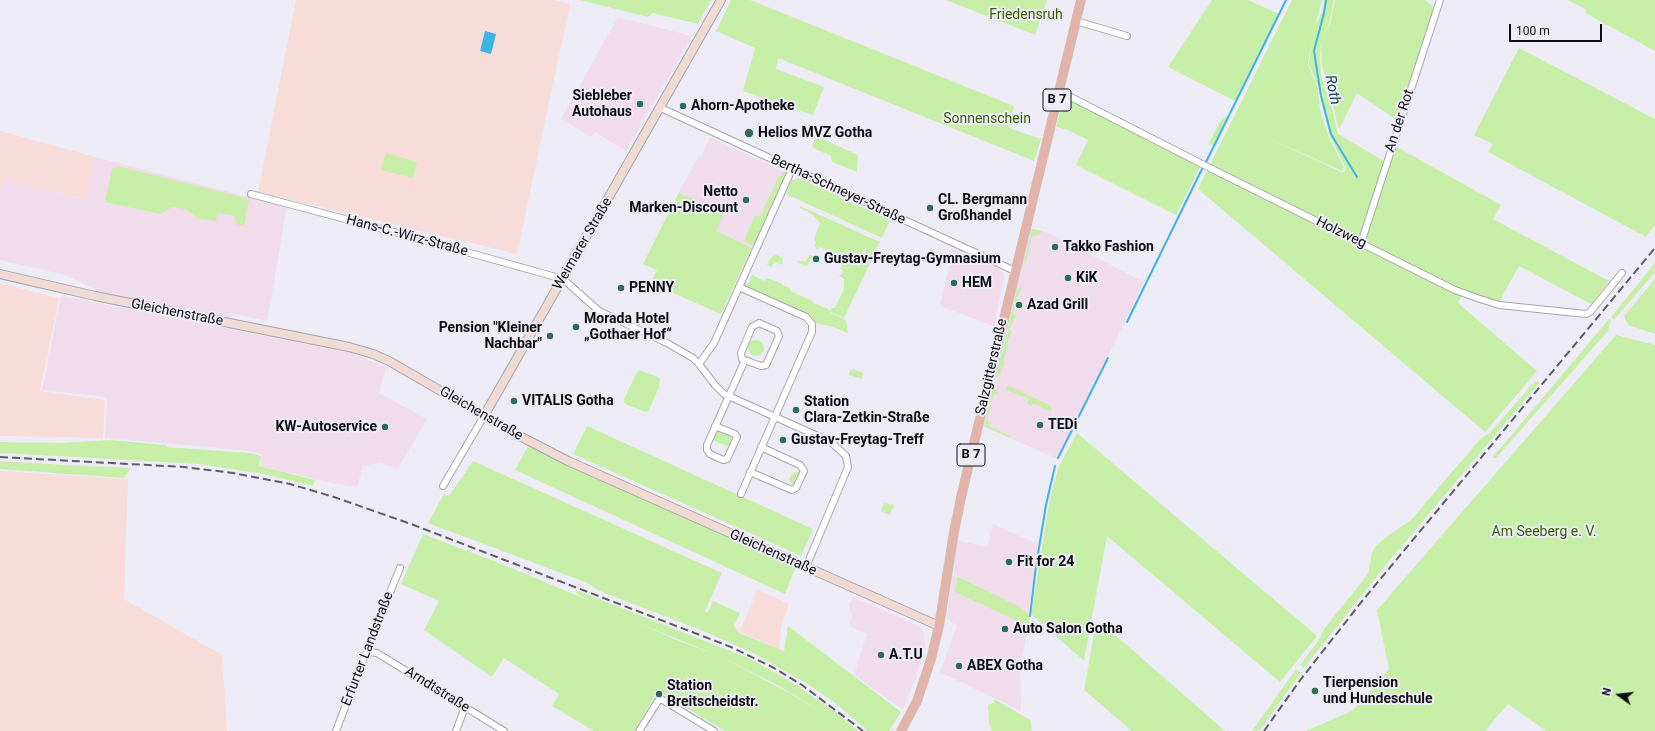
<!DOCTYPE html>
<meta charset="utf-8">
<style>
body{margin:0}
#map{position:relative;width:1655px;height:731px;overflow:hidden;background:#edecf6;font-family:Roboto,sans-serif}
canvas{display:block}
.north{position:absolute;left:1599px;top:675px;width:40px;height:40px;-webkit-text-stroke:3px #edecf6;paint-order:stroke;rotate:285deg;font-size:11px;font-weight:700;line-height:16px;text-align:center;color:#0d0c0f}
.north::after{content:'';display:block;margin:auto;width:14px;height:18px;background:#0d0c0f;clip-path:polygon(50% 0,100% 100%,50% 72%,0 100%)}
.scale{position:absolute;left:1509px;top:24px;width:93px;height:18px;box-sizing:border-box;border:2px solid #0d0c0f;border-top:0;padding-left:5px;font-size:12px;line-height:14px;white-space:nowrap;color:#0d0c0f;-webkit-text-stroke:3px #edecf6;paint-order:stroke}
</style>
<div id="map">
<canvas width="1655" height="731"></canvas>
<div class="north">N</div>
<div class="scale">100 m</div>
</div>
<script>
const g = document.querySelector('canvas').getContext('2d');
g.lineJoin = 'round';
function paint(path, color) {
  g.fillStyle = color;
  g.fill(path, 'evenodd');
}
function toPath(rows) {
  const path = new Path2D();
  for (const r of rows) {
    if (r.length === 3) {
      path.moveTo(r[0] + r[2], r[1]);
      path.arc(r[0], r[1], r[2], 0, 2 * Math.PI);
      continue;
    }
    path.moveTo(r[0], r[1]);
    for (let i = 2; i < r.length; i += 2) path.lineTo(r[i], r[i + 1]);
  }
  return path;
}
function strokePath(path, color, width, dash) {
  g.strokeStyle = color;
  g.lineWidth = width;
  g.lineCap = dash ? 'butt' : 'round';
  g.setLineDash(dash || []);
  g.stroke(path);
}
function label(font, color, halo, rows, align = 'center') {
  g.font = font + ' Roboto,sans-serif';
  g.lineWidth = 4;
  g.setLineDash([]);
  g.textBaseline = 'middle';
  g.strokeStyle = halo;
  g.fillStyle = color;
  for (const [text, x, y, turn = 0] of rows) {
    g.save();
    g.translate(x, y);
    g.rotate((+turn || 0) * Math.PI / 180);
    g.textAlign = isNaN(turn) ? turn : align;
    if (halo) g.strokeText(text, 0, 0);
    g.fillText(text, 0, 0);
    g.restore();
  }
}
const commercial = toPath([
 [618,17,692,36,626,151,595,132,591,137,561,119],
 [710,137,786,173,764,227,763,227,750,251,709,231,718,211,679,192,699,156,701,157],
 [95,157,287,207,267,321,234,314,227,319,103,293,65,275,0,260,0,196,3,181,85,199],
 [1030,228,1049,233,1144,282,1058,459,982,426],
 [953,248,999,269,1005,275,994,326,940,306],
 [61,296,351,353,386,367,379,393,427,419,398,469,380,463,363,466,357,487,336,484,260,466,262,455,251,451,105,438,107,397,42,390],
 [993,524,1038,544,1030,608,1032,609,1020,670,1021,711,940,672,957,626,947,619,952,575,990,591,957,576,954,571,957,540,987,547],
 [853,597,917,625,922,628,924,634,925,648,916,677,903,710,854,675,867,634,849,626,852,616,849,605]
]);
const industrial = toPath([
 [296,0,554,0,570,4,517,254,258,192],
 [0,131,95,157,86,199,3,181,0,196],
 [0,283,59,298,40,391,105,400,103,438,0,436],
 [0,471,128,479,124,599,222,655,227,731,0,731],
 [758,590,789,604,781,628,779,649,739,632]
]);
const green = toPath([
 [580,0,711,0,698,24,652,13,648,17],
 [731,0,750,0,1014,106,1009,128,1041,139,1034,161,778,58,776,69,824,87,813,115,743,91,755,48,716,31],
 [946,0,1047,0,1035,35],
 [1212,0,1248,0,1279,14,1235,101,1168,67],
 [1292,0,1322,0,1315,26,1323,10,1324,0,1334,0,1329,24,1323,37,1330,24,1335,0,1425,0,1434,7,1398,121,1357,93,1339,129,1322,65,1321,43,1320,56,1321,74,1325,90,1329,95,1338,134,1389,164,1395,146,1501,205,1493,219,1609,281,1591,304,1519,266,1499,302,1462,296,1458,303,1537,371,1485,432,1198,189],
 [1312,38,1309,64,1318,86,1329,134,1346,169,1343,173,1266,137,1342,171,1344,168,1328,135,1320,110,1318,89,1308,64],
 [1567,0,1655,0,1655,51,1585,13,1587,10],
 [1519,48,1655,119,1655,225,1646,237,1488,152,1493,144,1474,135],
 [1064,97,1200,167,1176,215,1076,165,1088,140,1068,130,1056,127],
 [1227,115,1225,125,1216,146,1209,143,1219,123],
 [816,136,858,155,857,172,832,162,831,156,813,148,812,146],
 [386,153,417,162,413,178,381,170],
 [118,166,249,199,244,226,236,224,235,216,217,213,216,221,199,219,185,209,172,207,160,214,105,202,112,169],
 [784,170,786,173,786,175,764,227,763,227,753,246,744,241,755,215,760,217,779,176,781,176],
 [799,178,890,220,882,238,786,194,791,181],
 [679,192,718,211,720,208,723,209,721,215,723,216,716,231,752,248,750,251,736,244,750,251,721,314,650,283,657,270,643,264],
 [800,206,880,242,844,318,832,313,831,311,831,313,846,320,848,333,833,327,816,323,810,315,743,285,743,283,748,284,752,275,765,281,767,278,783,284,782,285,791,289,790,291,813,301,813,303,831,310,831,308,835,308,844,289,844,279,839,276,843,273,842,269,840,268,842,266,842,262,833,258,834,255,859,266,867,248,865,248,858,264,820,247,817,250,815,246,816,242,814,239,820,223,811,213,800,208],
 [1032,229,1042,231,1039,235,1032,236,1025,265,1024,261],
 [776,255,783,258,782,265,774,261,772,267,767,265,771,257],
 [809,255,811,255,812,257,808,265,806,266,798,263,797,261,806,261],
 [1655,263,1655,272,1614,320,1611,317],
 [1655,279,1655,334,1628,325,1624,316],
 [1022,285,1013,314,1016,316,1009,330,1012,332,1007,341,1008,347,1003,361,1005,362,997,379,996,377,1017,290],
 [1609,319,1611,321,1608,331,1496,458,1492,458],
 [1616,335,1655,345,1655,731,1546,731,1508,704,1485,731,1306,731,1352,711,1389,669,1377,610],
 [756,348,8],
 [853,369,863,373,862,379,849,375,849,371],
 [639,370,658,377,660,380,659,387,649,410,646,412,627,405,624,402,624,399,637,372],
 [1536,380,1539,383,1386,565,1304,668,1300,665,1319,640,1324,629,1368,574,1372,553,1375,547,1383,539,1411,520,1481,438,1489,434],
 [1010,386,1051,406,1051,412,1033,403,1032,406,1027,404,1029,399,1007,390,1005,396,1007,387],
 [993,389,997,390,999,395,994,394,987,420,990,422,989,426,1011,436,1010,438,984,426],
 [587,426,813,529,801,556,573,454],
 [719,432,731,437,732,441,730,445,727,446,714,441,713,438,716,433],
 [1077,433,1317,636,1280,682,1107,536,1084,661,1031,614,1050,498,1059,466],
 [110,440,166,445,167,447,249,453,261,456,259,466,315,480,313,486,263,474,199,464,0,453,0,442,62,443],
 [528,446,795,568,785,594,515,470],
 [0,461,65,465,131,468,124,478,0,469],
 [473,461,722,573,705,611,708,613,713,601,740,613,735,624,733,624,739,633,784,651,788,626,901,712,889,731,868,731,834,702,809,685,755,654,701,630,602,592,585,582,428,523,444,494,449,496],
 [796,472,800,472,794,485,790,482,789,479,793,473],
 [884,503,894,505,890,514,889,515,881,511],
 [423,534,499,563,590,601,576,593,576,590,748,658,778,674,799,687,838,714,858,731,725,731,658,691,634,731,594,731,552,706,559,694,504,658,492,677,424,630,439,601,401,584],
 [639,623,677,639,717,655,674,639],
 [720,656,779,686,828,716,791,694],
 [957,576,1019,607,1030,615,1028,626,955,592],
 [1096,623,1103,626,1122,641,1225,731,1132,731,1084,690],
 [1296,669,1301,673,1259,731,1252,731],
 [994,699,1030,720,1032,731,992,731,989,723,988,705,994,703]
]);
const water = toPath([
 [485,31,496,34,491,54,480,51]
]);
const stream = toPath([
 [1326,0,1324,13,1314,51,1321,96,1331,134,1357,177],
 [1206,162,1286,0],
 [1127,322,1202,169],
 [1058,458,1108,358],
 [1030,616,1036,566,1046,505,1055,466]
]);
const street = toPath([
 [1076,21,1127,36],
 [1059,91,1208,167,1455,290,1477,298,1499,305,1586,314,1590,312,1622,273],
 [661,108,1015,271],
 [251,194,420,239,563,279,599,311,667,343,693,358,699,364,715,385,724,394,831,442,846,456,848,467,806,567],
 [1361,243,1440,0],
 [739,287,806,317,812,324,812,332,808,341,741,494],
 [759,323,777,331,779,336,766,365,761,366,742,359,741,353,752,327,759,323],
 [699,364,714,343,792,169],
 [715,426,735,434,737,437,727,459,723,460,710,454,707,450,707,445,745,360],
 [750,472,792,490,796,488,804,471,800,465,761,447],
 [443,486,484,416],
 [369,652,377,653,504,731],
 [369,652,368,646,400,568],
 [336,731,365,655,369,652],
 [456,731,465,707],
 [639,731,658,701,661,699,714,731]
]);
const secondary = toPath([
 [0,274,95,296,349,347,373,354,389,361,510,431,568,461,939,626],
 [484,416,721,0]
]);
const primary = toPath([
 [901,731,917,701,931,659,939,626,954,532,962,493,1081,0]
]);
const rail = toPath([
 [0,457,184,467,233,473,290,484,334,497,411,524,731,647,774,668,802,685,863,731],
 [1264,731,1301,679,1363,600,1655,248]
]);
const markers = [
 [640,104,4,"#306b56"],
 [683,106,4,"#306b56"],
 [749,133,5,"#306b56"],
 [746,200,4,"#306b56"],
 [930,208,4,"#306b56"],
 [1055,247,4,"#306b56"],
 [816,259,4,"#306b56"],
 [1068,278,4,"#306b56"],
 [954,283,4,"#306b56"],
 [621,288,4,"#306b56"],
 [1019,305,4,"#306b56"],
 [576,327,4,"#306b56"],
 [550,336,4,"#306b56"],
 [514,401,4,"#306b56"],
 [796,410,4,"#306b56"],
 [1040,425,4,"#306b56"],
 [385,427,4,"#306b56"],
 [783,440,4,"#306b56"],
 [1009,562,4,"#306b56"],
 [1005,629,4,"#306b56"],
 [881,655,4,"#306b56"],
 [959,666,4,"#306b56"],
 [1315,691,4,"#306b56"],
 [659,694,4,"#306b56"]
];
const shields = [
 [1057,100,28],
 [971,455,28]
];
const shieldNames = [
 ["B 7",1057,100],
 ["B 7",971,455]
];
const parkNames = [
 ["Friedensruh",1026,15],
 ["Sonnenschein",987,119],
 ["Am Seeberg e. V.",1544,532]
];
const poiNames = [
 ["Siebleber",632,96,"right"],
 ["Autohaus",632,112,"right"],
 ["Ahorn-Apotheke",691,106],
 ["Helios MVZ Gotha",758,133],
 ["Netto",738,192,"right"],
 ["Marken-Discount",738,208,"right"],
 ["CL. Bergmann",938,200],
 ["Großhandel",938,216],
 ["Takko Fashion",1063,247],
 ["Gustav-Freytag-Gymnasium",824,259],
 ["KiK",1076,278],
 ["HEM",962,283],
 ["PENNY",629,288],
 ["Azad Grill",1027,305],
 ["Morada Hotel",584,319],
 ["„Gothaer Hof“",584,335],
 ["Pension \"Kleiner",542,328,"right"],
 ["Nachbar\"",542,344,"right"],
 ["VITALIS Gotha",522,401],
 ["Station",804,402],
 ["Clara-Zetkin-Straße",804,418],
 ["TEDi",1048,425],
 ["KW-Autoservice",377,427,"right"],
 ["Gustav-Freytag-Treff",791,440],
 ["Fit for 24",1017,562],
 ["Auto Salon Gotha",1013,629],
 ["A.T.U",889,655],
 ["ABEX Gotha",967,666],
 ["Tierpension",1323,683],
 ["und Hundeschule",1323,699],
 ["Station",667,686],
 ["Breitscheidstr.",667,702]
];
const streetNames = [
 ["An der Rot",1400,121,-72],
 ["Bertha-Schneyer-Straße",838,190,25],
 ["Holzweg",1341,233,26],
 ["Hans-C.-Wirz-Straße",407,236,15],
 ["Weimarer Straße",583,244,-60],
 ["Gleichenstraße",177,313,11],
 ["Salzgitterstraße",992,367,-77],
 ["Gleichenstraße",481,414,30],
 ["Gleichenstraße",773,553,24],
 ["Erfurter Landstraße",368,649,-69],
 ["Arndtstraße",437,690,32]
];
const waterNames = [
 ["Roth",1332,90,79]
];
paint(commercial, '#f1dcec');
paint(industrial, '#f7dcd9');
paint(green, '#c7eea7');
paint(water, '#3db4e5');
strokePath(stream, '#3db4e5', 2);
strokePath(street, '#a6a5ae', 8);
strokePath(secondary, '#a6a5ae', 10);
strokePath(primary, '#cacaca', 10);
strokePath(street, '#fff', 6);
strokePath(secondary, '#f0dad4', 8);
strokePath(primary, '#e2b4a9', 9);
strokePath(rail, '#5e5d63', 2, [8, 4]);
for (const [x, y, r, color] of markers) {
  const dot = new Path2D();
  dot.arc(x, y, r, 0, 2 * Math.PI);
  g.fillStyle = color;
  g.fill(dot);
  strokePath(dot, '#edecf6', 1.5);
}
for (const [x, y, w] of shields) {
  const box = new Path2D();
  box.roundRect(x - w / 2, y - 11, w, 22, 3);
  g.fillStyle = '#edecf6';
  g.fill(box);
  strokePath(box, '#0d0c0f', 1);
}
label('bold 13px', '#0d0c0f', null, shieldNames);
label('14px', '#375f00', '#edecf6', parkNames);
label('bold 14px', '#0d0c0f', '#edecf6', poiNames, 'left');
label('14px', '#0d0c0f', '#edecf6', streetNames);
label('italic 15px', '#0c3f53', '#edecf6', waterNames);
</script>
